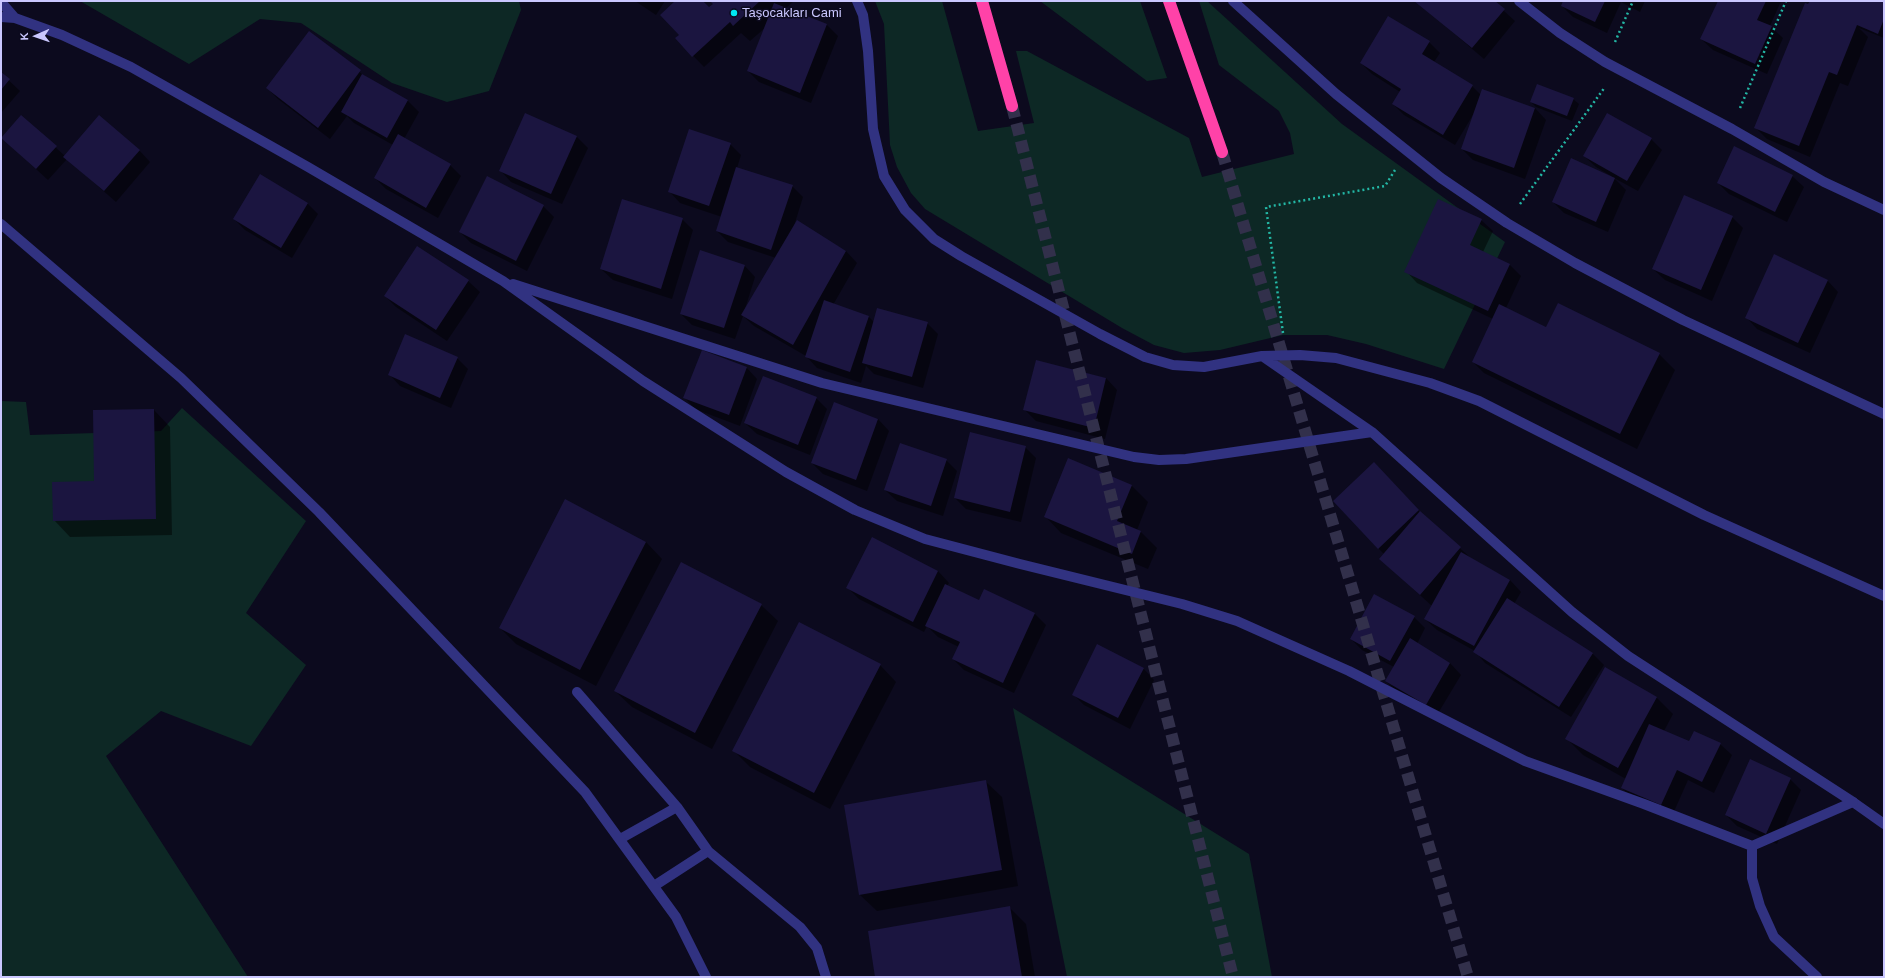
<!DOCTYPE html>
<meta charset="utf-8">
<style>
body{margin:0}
#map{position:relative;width:1885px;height:978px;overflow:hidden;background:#0c0a1e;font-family:Arial,sans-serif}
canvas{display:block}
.frame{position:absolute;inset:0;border:2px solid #cac7ff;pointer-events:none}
.north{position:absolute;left:16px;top:16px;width:40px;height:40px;-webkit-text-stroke:3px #0c0a1e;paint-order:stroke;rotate:268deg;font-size:11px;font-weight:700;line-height:16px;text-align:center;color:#cac7ff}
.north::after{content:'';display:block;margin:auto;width:14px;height:18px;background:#cac7ff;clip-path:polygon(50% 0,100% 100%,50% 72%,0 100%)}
</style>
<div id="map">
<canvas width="1885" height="978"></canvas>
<div class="frame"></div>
<div class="north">K</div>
</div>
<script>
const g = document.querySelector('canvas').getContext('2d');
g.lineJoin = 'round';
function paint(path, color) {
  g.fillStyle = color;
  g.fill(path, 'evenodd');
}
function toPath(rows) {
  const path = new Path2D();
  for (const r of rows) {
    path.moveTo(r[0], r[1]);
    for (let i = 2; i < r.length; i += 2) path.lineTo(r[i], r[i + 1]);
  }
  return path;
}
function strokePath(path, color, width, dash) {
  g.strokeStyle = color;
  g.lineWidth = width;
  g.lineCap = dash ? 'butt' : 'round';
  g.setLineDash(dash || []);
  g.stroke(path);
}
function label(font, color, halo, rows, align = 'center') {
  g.font = font + ' Arial,sans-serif';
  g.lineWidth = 3;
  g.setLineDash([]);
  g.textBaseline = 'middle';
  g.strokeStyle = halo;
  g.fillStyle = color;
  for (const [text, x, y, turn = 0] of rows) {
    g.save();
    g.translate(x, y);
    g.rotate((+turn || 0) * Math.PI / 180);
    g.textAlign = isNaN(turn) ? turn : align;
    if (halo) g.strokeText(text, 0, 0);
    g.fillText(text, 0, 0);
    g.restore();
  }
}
const green = toPath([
 [80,1,519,1,521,10,489,91,447,102,392,83,301,23,260,19,189,64],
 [875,1,942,1,978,131,1034,123,1016,51,1027,51,1189,138,1202,177,1294,154,1290,133,1279,111,1219,65,1199,1,1207,1,1342,124,1505,242,1444,369,1366,344,1327,335,1283,335,1220,350,1184,353,1154,345,1122,328,925,209,911,193,897,167,890,145,884,24],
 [1040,1,1140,1,1167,78,1147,81],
 [1,401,26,402,30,435,161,431,182,408,306,521,246,613,306,665,251,746,161,711,106,756,248,977,1,977],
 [1013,708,1249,854,1272,977,1067,977]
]);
const shadow = toPath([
 [635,1,665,1,656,15],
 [676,1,703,1,709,8,717,9,712,1,794,1,786,8,827,25,838,36,811,103,759,82,748,71,766,27,750,41,741,33,704,67,676,38,680,35],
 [1416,1,1493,1,1515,21,1484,59],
 [1564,1,1645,1,1640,12,1621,2,1607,33,1573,17,1562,6],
 [1719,1,1781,1,1770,26,1783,38,1767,74,1713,50,1701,39],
 [1811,1,1884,2,1884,38,1859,28,1868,37,1848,86,1840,83,1810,157,1767,139,1756,128],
 [309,32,367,78,408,101,419,112,404,139,450,165,461,176,438,218,386,189,375,178,393,145,354,123,347,116,330,139,278,99,267,88],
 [1429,42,1440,53,1434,62,1472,86,1481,95,1535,108,1546,120,1525,179,1473,160,1462,149,1474,113,1455,145,1404,115,1393,104,1400,92,1372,74,1361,63],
 [1,73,20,91,1,113],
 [1573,99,1579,104,1572,121,1536,107,1531,102],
 [21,116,65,156,139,150,150,162,116,202,67,159,48,180,2,138],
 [577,137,588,148,562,204,511,182,500,170],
 [1651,139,1662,150,1638,191,1614,178,1626,190,1608,232,1564,213,1553,202,1611,177,1611,176,1596,167,1584,156],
 [730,144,741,155,737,168,792,186,803,197,794,226,797,222,846,251,857,263,833,305,868,316,874,322,927,323,938,334,923,388,874,374,866,366,861,383,817,368,806,356,754,326,743,316,735,339,692,325,681,314,744,265,755,277,745,309,776,258,728,242,717,231,722,217,680,203,669,191],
 [1735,148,1792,176,1804,187,1787,222,1729,194,1718,183],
 [307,203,318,214,292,258,245,230,234,219],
 [543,206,554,217,527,271,471,243,460,232],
 [1732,217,1743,228,1712,301,1665,280,1653,269],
 [682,219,693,230,672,299,613,280,601,269],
 [1481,220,1493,231,1483,252,1510,265,1521,276,1506,308,1546,327,1659,354,1675,370,1637,449,1484,373,1473,362,1493,319,1417,283,1406,271],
 [417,247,468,281,480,292,447,341,396,307,385,296],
 [1827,280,1838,292,1810,353,1757,329,1746,317],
 [457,358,468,369,451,408,400,386,389,374],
 [1036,361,1106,378,1117,390,1105,439,1036,421,1024,409],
 [746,367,757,379,740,426,695,409,684,397],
 [816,398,827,409,810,455,757,434,745,423],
 [834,403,878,419,889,431,867,491,823,474,812,463],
 [154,410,170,427,172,535,70,537,54,520,95,482],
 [1025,447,1036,458,1021,522,966,509,955,498],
 [1069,459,1132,486,1148,502,1137,530,1141,532,1157,548,1148,569,1061,533,1045,516],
 [946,460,957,471,943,516,897,501,885,490],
 [1385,475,1421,513,1473,560,1510,580,1521,592,1514,604,1593,654,1604,665,1571,717,1485,663,1475,651,1437,630,1425,619,1432,606,1380,559,1384,554,1378,548],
 [646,542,662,559,596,686,516,644,500,628],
 [938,571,949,583,947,586,980,601,1035,614,1046,625,1014,693,964,670,953,659,959,647,938,637,927,626,924,632,859,599,848,588],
 [761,605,778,621,712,749,632,707,615,691],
 [1414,617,1425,628,1417,644,1450,663,1461,675,1437,715,1397,692,1386,681,1394,667,1362,650,1351,639],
 [880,665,896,682,830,809,750,767,734,751],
 [1143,668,1154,680,1130,729,1084,705,1073,694],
 [1605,669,1657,698,1673,714,1664,731,1689,742,1694,732,1720,744,1732,755,1714,793,1688,780,1672,816,1633,799,1622,788,1626,779,1583,755,1567,739],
 [1790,779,1801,790,1777,844,1737,826,1726,815],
 [985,781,1002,797,1018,886,877,911,860,895,845,806],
 [1009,907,1026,924,1035,977,877,977]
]);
const building = toPath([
 [675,1,703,1,709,7,713,4,710,1,760,1,733,26,730,22,692,57,675,38,679,35,660,15],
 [1414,1,1495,1,1505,9,1472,48],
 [1563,1,1605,1,1595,22,1561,6],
 [1718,1,1766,1,1757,20,1772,26,1755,64,1700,39],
 [1810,1,1884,1,1884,19,1878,34,1857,25,1837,75,1829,72,1799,146,1754,128,1805,3,1808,4],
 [774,3,827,24,800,93,747,71],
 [1388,16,1430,41,1422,54,1473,85,1443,135,1392,104,1401,89,1360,63],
 [309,31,361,70,318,128,266,88],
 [1,72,10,79,1,90],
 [362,74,408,100,387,138,341,112],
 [1537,84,1574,98,1567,116,1530,102],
 [1482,89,1535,108,1514,168,1461,149],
 [525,113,577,136,551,194,499,171],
 [1607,113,1652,138,1627,181,1583,156],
 [21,115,57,146,36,169,1,138],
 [99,115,140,150,104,191,63,157],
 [689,129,731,143,709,206,668,192],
 [398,134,451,164,426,208,374,178],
 [1734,146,1793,175,1775,212,1717,183],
 [1571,158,1615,178,1596,222,1552,202],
 [736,167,793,185,771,250,716,231],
 [260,174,308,203,281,248,233,219],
 [487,176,544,205,516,261,459,232],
 [1684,195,1733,216,1701,290,1652,269],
 [622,199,683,218,661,289,600,269],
 [1438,199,1482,219,1470,245,1510,264,1488,311,1404,272],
 [797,220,846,251,793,345,741,315],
 [417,246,469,280,436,330,384,296],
 [700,250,745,265,724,328,680,314],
 [1774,254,1828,280,1798,343,1745,318],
 [824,300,869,316,850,372,805,357],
 [1558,303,1660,353,1620,434,1472,362,1499,304,1546,327],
 [877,308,928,322,912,377,862,363],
 [405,334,458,357,440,398,388,375],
 [702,350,747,367,729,415,683,398],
 [1036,360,1106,378,1094,428,1023,410],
 [763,376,817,397,798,445,744,423],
 [834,402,878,419,856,480,811,463],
 [154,409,156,519,53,521,52,482,94,481,93,410],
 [970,432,1026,446,1010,512,954,498],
 [900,443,947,459,931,506,884,490],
 [1068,458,1132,485,1117,521,1141,531,1132,554,1044,517],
 [1374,462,1419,510,1378,549,1333,501],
 [565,499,646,542,580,670,499,628],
 [1420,511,1461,547,1420,595,1379,559],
 [872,537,938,571,913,622,846,588],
 [1461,552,1510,580,1474,646,1424,619],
 [681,562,762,604,695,733,614,691],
 [945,584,979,600,984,589,1035,613,1003,683,952,659,960,642,925,626],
 [1374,594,1415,616,1390,661,1350,639],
 [1507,598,1593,653,1559,707,1473,652],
 [799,622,881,664,814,793,732,751],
 [1410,638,1450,663,1426,705,1385,681],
 [1097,644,1144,668,1118,718,1072,695],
 [1605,667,1657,697,1618,768,1565,739],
 [1649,724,1689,741,1694,731,1721,743,1702,782,1677,770,1661,805,1621,788],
 [1750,759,1791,778,1766,834,1725,815],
 [986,780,1002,870,859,895,844,805],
 [1010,906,1022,977,875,977,868,931]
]);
const motorwayTunnel = toPath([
 [1012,106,1233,977],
 [1222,152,1468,977]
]);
const path = toPath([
 [1615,42,1633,1],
 [1740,108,1786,1],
 [1520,204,1605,87],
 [1283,333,1266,207,1385,186,1395,170]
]);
const service = toPath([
 [577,692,677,807,708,851,800,927,817,948,826,977],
 [1853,802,1884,824],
 [620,839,677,807],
 [654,886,708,851]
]);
const minor = toPath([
 [857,1,863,15,868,51,873,129,884,176,905,210,934,239,961,256,1100,334,1145,357,1173,365,1204,367,1262,356,1300,355,1336,358,1430,383,1479,401,1704,515,1884,596],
 [1233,1,1336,94,1441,178,1507,223,1575,263,1683,320,1884,414],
 [1519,1,1560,33,1605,62,1732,129,1824,182,1884,210],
 [1,2,15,18],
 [1,17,15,18,62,35,131,67,308,167,503,281,643,381,786,472,855,510,925,539,1020,564,1182,604,1237,621,1349,671,1525,761,1644,804,1752,846],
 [1,224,181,378,319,512,585,792,676,917,706,977],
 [513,284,822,383,1134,457,1159,460,1186,459,1372,432],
 [1262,356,1372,432,1572,612,1628,656,1853,802],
 [1817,977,1774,937,1760,906,1752,878,1752,846,1853,802]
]);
const motorway = toPath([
 [982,1,1012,106],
 [1169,1,1222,152]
]);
const markers = [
 [734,13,4,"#00e8f2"]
];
const poiNames = [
 ["Taşocakları Cami",742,13]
];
paint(green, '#0d2825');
paint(shadow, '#0007');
paint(building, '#1b1540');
strokePath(motorwayTunnel, '#32304b', 12, [12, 6]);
strokePath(path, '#23b7a5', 2.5, [2, 3]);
strokePath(service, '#313281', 10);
strokePath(minor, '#313281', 10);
strokePath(motorway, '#ff42a8', 12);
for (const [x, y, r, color] of markers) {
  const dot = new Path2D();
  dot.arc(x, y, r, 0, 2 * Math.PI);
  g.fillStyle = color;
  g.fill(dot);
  strokePath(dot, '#0c0a1e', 1.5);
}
label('13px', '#cac7ff', '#0c0a1e', poiNames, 'left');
</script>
